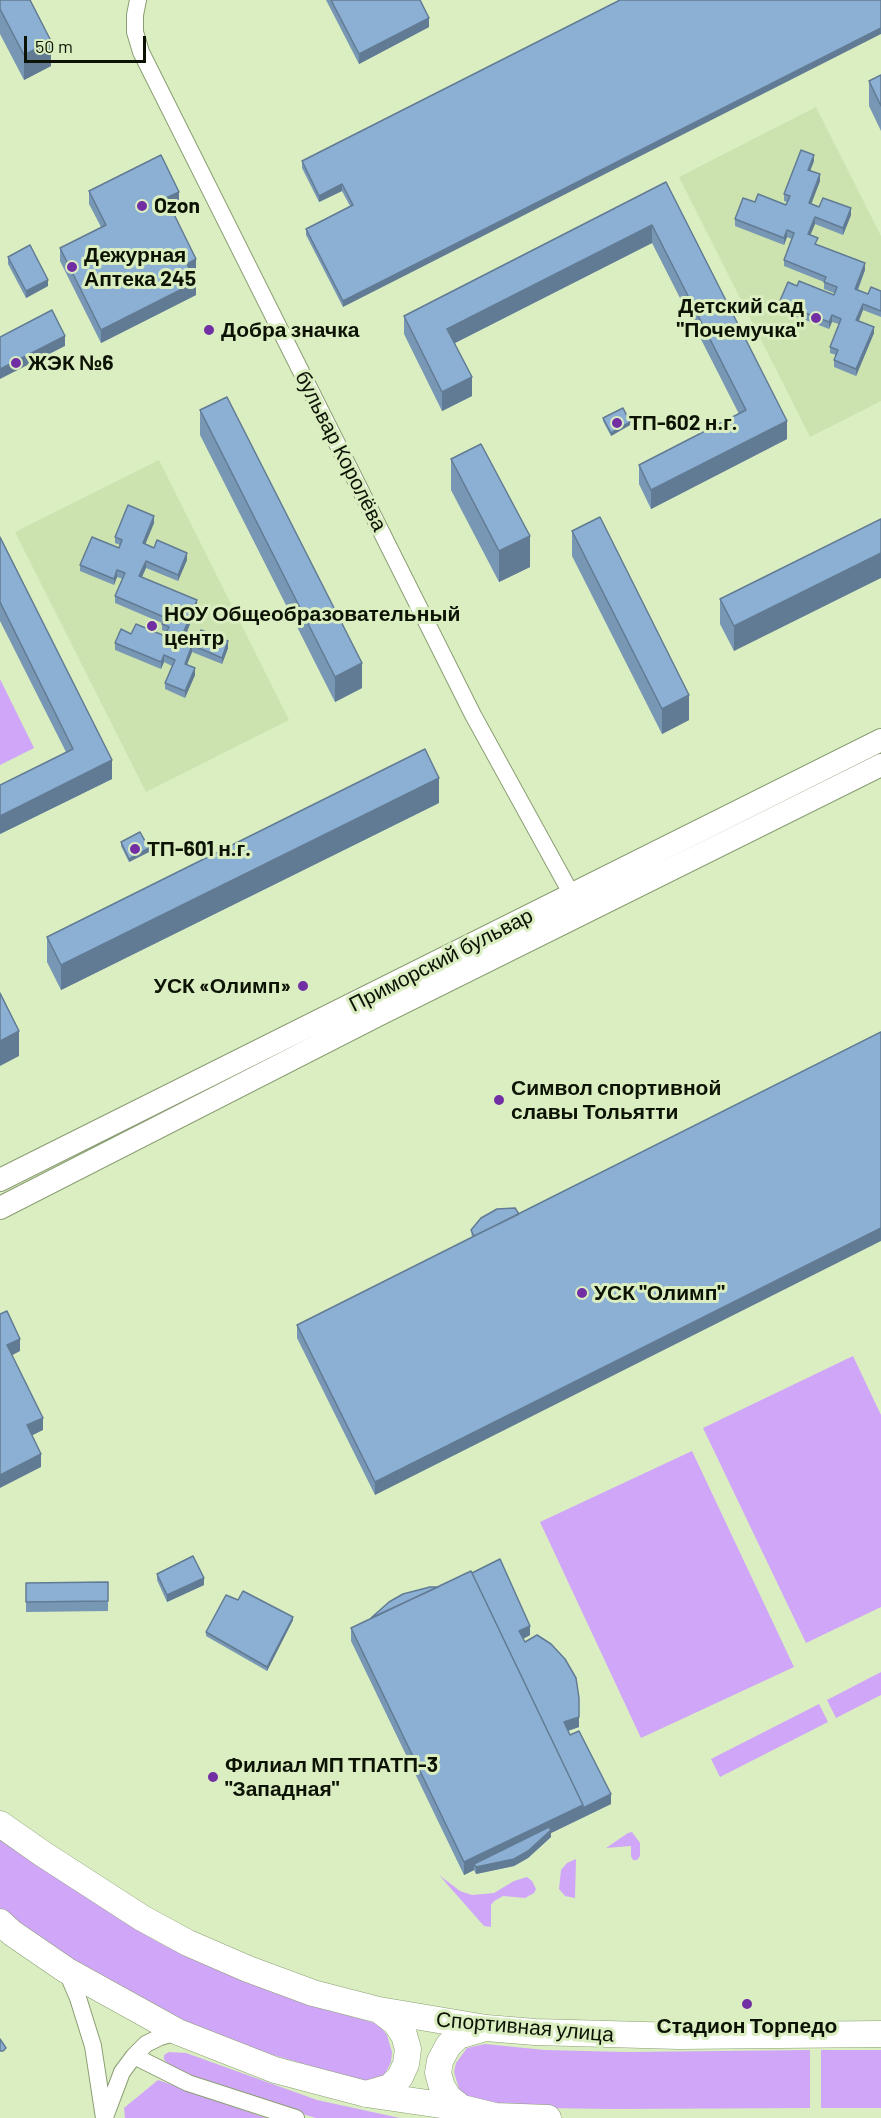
<!DOCTYPE html>
<meta charset="utf-8">
<style>
body{margin:0}
#map{position:relative;width:881px;height:2118px;overflow:hidden;background:#daeec1;font-family:Barlow,sans-serif}
canvas{display:block}
.scale{position:absolute;left:24px;top:36px;width:122px;height:27px;box-sizing:border-box;border:3px solid #0d1304;border-top:0;padding-left:8px;font-size:18px;line-height:21px;white-space:nowrap;color:#0d1304;-webkit-text-stroke:4px #daeec1;paint-order:stroke}
</style>
<div id="map">
<canvas width="881" height="2118"></canvas>
<div class="scale">50 m</div>
</div>
<script>
const g = document.querySelector('canvas').getContext('2d');
g.lineJoin = 'round';
function paint(path, color) {
  g.fillStyle = color;
  g.fill(path, 'evenodd');
}
function toPath(rows) {
  const path = new Path2D();
  for (const r of rows) {
    path.moveTo(r[0], r[1]);
    for (let i = 2; i < r.length; i += 2) path.lineTo(r[i], r[i + 1]);
  }
  return path;
}
function strokePath(path, color, width, dash) {
  g.strokeStyle = color;
  g.lineWidth = width;
  g.lineCap = dash ? 'butt' : 'round';
  g.setLineDash(dash || []);
  g.stroke(path);
}
function label(font, color, halo, rows, align = 'center') {
  g.font = font + ' Barlow,sans-serif';
  g.lineWidth = 6;
  g.setLineDash([]);
  g.textBaseline = 'middle';
  g.strokeStyle = halo;
  g.fillStyle = color;
  for (const [text, x, y, turn = 0] of rows) {
    g.save();
    g.translate(x, y);
    g.rotate((+turn || 0) * Math.PI / 180);
    g.textAlign = isNaN(turn) ? turn : align;
    if (halo) g.strokeText(text, 0, 0);
    g.fillText(text, 0, 0);
    g.restore();
  }
}
const built = toPath([
 [816,107,881,236,881,401,810,437,679,177],
 [159,460,289,720,146,792,15,532]
]);
const green = toPath([
 [0,679,34,748,0,765],
 [853,1356,881,1415,881,1607,806,1643,703,1428],
 [692,1451,794,1667,641,1738,540,1522],
 [881,1672,881,1695,836,1718,827,1700],
 [819,1704,828,1722,720,1777,711,1759],
 [632,1832,640,1843,640,1856,637,1860,633,1860,631,1856,631,1846,606,1848,628,1833],
 [0,1837,119,1919,165,1946,232,1976,304,2003,378,2024,387,2035,392,2052,391,2062,384,2076,365,2082,270,2054,191,2024,79,1967,0,1911],
 [576,1859,575,1898,565,1896,559,1889,561,1870,567,1863],
 [439,1875,460,1891,472,1895,494,1893,514,1881,527,1877,532,1881,536,1889,534,1893,525,1898,503,1896,494,1901,491,1905,491,1927,484,1926],
 [485,2044,545,2050,625,2052,810,2050,810,2108,613,2109,544,2108,483,2102,465,2096,459,2089,454,2072,456,2063,467,2048],
 [821,2050,881,2050,881,2108,821,2108],
 [169,2052,186,2053,317,2100,400,2118,316,2118,252,2099,182,2074,164,2060,164,2055],
 [158,2080,266,2118,125,2118,124,2108]
]);
const minor = toPath([
 [138,0,135,15,135,32,141,52,473,715,572,895],
 [66,1970,78,1998,93,2046,104,2118],
 [134,2056,188,2083,296,2118],
 [105,2117,122,2072,134,2056,146,2044,160,2037,178,2032]
]);
const secondary = toPath([
 [0,1180,881,740],
 [0,1208,380,1014,881,765]
]);
const primary = toPath([
 [0,1824,43,1854,142,1918,188,1943,248,1969,313,1993,379,2010,486,2028,535,2032,679,2036,881,2034],
 [0,1922,12,1933,66,1970,178,2032,275,2070,366,2094,462,2108,495,2116,548,2118],
 [366,2094,390,2087,400,2077,406,2064,408,2049,404,2035,395,2022,379,2010],
 [462,2108,449,2098,442,2087,438,2073,440,2061,448,2046,458,2036,485,2028]
]);
const wall = toPath([
 [0,0,51,66,24,80,0,34],
 [326,0,420,0,429,27,359,64],
 [620,0,343,307,306,235,306,229,350,206,342,191,319,202,302,168,302,161],
 [881,75,881,131,869,106,869,81],
 [814,161,810,171,820,181,811,204,851,215,843,235,815,224,810,235,817,245,865,270,858,290,868,294,881,291,881,317,863,310,859,321,874,333,856,376,834,367,834,360,836,355,830,353,830,347,839,324,832,322,829,329,779,310,779,303,797,286,834,295,834,293,824,289,824,282,784,266,784,260,792,239,787,237,784,245,735,226,735,219,755,202,786,205,787,202,784,201,784,194],
 [666,182,787,439,651,509,639,484,639,465,739,414,652,243,455,343,472,396,442,411,404,334,404,316],
 [89,191,179,205,171,209,196,272,192,274,196,295,101,343,60,261,60,248,101,227,89,204],
 [8,257,48,286,26,298,8,264],
 [200,410,362,688,335,702,200,435],
 [603,418,630,425,611,436,603,421],
 [451,459,530,567,499,582,451,490],
 [881,519,734,651,720,624,720,599],
 [154,523,145,544,187,560,178,581,146,568,142,577,197,607,187,632,228,648,222,664,192,652,187,664,195,675,185,698,165,689,165,683,172,666,164,662,161,669,115,650,115,643,131,634,165,636,167,632,162,630,162,623,115,603,115,596,123,579,117,577,114,585,80,571,80,565,119,548,120,545,115,543,115,537],
 [572,531,689,720,662,734,572,556],
 [0,537,112,779,0,834,0,785,66,752,0,621],
 [439,803,61,990,47,962,47,937],
 [121,842,149,852,129,862,121,846],
 [481,1218,375,1495,297,1338,297,1325,472,1238,471,1230],
 [472,1573,530,1635,523,1639,579,1727,568,1731,611,1804,551,1833,551,1837,528,1858,514,1866,476,1874,474,1870,464,1875,351,1641,351,1628,438,1587],
 [157,1574,204,1585,167,1602,157,1580],
 [108,1582,108,1611,26,1612,26,1583],
 [238,1600,293,1620,267,1671,206,1636,206,1632]
]);
const shadedWall = toPath([
 [429,18,429,27,359,64,359,54],
 [881,28,881,34,343,307,343,301],
 [51,41,51,66,24,80,24,55],
 [814,155,814,161,808,176,808,170],
 [820,174,820,181,809,210,809,203],
 [342,184,342,191,319,202,319,196],
 [179,192,179,205,166,211,166,198],
 [851,208,851,215,843,235,843,228],
 [815,217,815,224,808,241,808,234],
 [652,225,652,243,447,347,447,329],
 [787,230,787,237,784,245,784,238],
 [196,259,196,272,187,276,187,264],
 [865,263,865,270,855,296,855,289],
 [48,280,48,286,26,298,26,291],
 [196,282,196,295,101,343,101,330],
 [863,304,863,310,856,327,856,320],
 [832,315,832,322,829,329,829,322],
 [874,327,874,333,856,376,856,369],
 [65,336,65,346,0,379,0,369],
 [472,377,472,396,442,411,442,392],
 [787,421,787,439,651,509,651,490],
 [630,422,630,425,611,436,611,433],
 [154,516,154,523,143,550,143,543],
 [530,536,530,567,499,582,499,551],
 [187,553,187,560,178,581,178,575],
 [881,553,881,578,734,651,734,626],
 [146,561,146,568,139,583,139,576],
 [117,570,117,577,114,585,114,579],
 [197,600,197,607,184,638,184,631],
 [228,641,228,648,222,664,222,658],
 [192,645,192,652,185,670,185,664],
 [164,655,164,662,161,669,161,662],
 [362,663,362,688,335,702,335,677],
 [195,668,195,675,185,698,185,691],
 [689,695,689,720,662,734,662,709],
 [112,760,112,779,0,834,0,816],
 [439,778,439,803,61,990,61,965],
 [149,848,149,852,129,862,129,859],
 [19,1031,19,1056,0,1066,0,1041],
 [881,1228,881,1241,375,1495,375,1482],
 [20,1339,20,1351,7,1358,7,1345],
 [43,1418,43,1430,27,1438,27,1425],
 [41,1454,41,1467,0,1488,0,1475],
 [204,1578,204,1585,167,1602,167,1595],
 [293,1617,293,1620,267,1671,267,1667],
 [530,1626,530,1635,519,1641,519,1631],
 [579,1698,579,1727,564,1732,564,1722],
 [611,1794,611,1804,551,1833,551,1837,528,1858,514,1866,476,1874,476,1867,474,1864,474,1870,464,1875,464,1862,583,1805]
]);
const building = toPath([
 [0,0,30,0,51,41,24,55,0,9,0,0],
 [331,0,420,0,429,18,359,54,331,0],
 [620,0,881,0,881,28,343,301,306,229,353,205,342,184,319,196,302,161,620,0],
 [881,75,881,106,869,81,881,75],
 [801,150,814,155,808,170,820,174,809,203,819,207,823,198,851,208,843,228,815,217,808,234,818,238,815,244,865,263,855,289,868,294,871,287,881,291,881,311,863,304,856,320,874,327,856,369,834,360,838,350,830,347,841,319,832,315,829,322,779,303,788,282,797,286,799,281,834,295,837,287,824,282,826,277,784,260,794,233,787,230,784,238,735,219,743,198,755,202,758,194,786,205,790,196,784,194,801,150],
 [161,155,179,192,166,198,196,259,187,264,196,282,101,330,60,248,106,225,89,191,161,155],
 [666,182,787,421,651,490,639,465,746,410,652,225,447,329,472,377,442,392,404,316,666,182],
 [30,245,48,280,26,291,8,257,30,245],
 [52,310,65,336,0,369,0,337,52,310],
 [227,397,362,663,335,677,200,410,227,397],
 [623,408,630,422,611,433,603,418,623,408],
 [481,444,530,536,499,551,451,459,481,444],
 [128,505,154,516,143,543,154,548,157,540,187,553,178,575,146,561,139,576,197,600,184,631,198,637,201,630,228,641,222,658,192,645,185,664,195,668,185,691,165,683,175,660,164,655,161,662,115,643,121,629,131,634,136,624,165,636,169,627,162,624,164,617,115,596,125,573,117,570,114,579,80,565,92,537,119,548,122,540,115,537,128,505],
 [600,517,689,695,662,709,572,531,600,517],
 [881,519,881,553,734,626,720,599,881,519],
 [0,537,112,760,0,816,0,785,73,749,0,602,0,537],
 [425,749,439,778,61,965,47,937,425,749],
 [140,832,149,848,129,859,121,842,140,832],
 [0,993,19,1031,0,1041,0,993],
 [881,1032,881,1228,375,1482,297,1325,881,1032],
 [515,1208,519,1214,474,1236,471,1230,481,1218,497,1209,515,1208],
 [7,1311,20,1339,7,1345,43,1418,27,1425,41,1454,0,1475,0,1314,7,1311],
 [193,1556,204,1578,167,1595,157,1574,193,1556],
 [500,1559,530,1626,519,1631,525,1642,537,1635,551,1644,565,1659,576,1678,579,1698,579,1717,564,1722,570,1735,579,1731,611,1794,583,1808,583,1805,472,1573,500,1559],
 [471,1571,583,1805,464,1862,351,1628,471,1571],
 [108,1582,108,1601,26,1602,26,1583,108,1582],
 [430,1587,438,1587,371,1618,389,1602,403,1594,430,1587],
 [243,1591,293,1617,267,1667,206,1632,226,1595,238,1600,243,1591],
 [549,1827,551,1830,528,1851,514,1859,476,1867,474,1864,549,1827],
 [0,2039,6,2048,3,2051,0,2051,0,2039]
]);
const markers = [
 [142,206,6,"#722fa3"],
 [72,267,6,"#722fa3"],
 [816,318,6,"#722fa3"],
 [209,330,6,"#722fa3"],
 [16,363,6,"#722fa3"],
 [617,423,6,"#722fa3"],
 [152,626,6,"#722fa3"],
 [135,849,6,"#722fa3"],
 [303,986,6,"#722fa3"],
 [499,1100,6,"#722fa3"],
 [582,1293,6,"#722fa3"],
 [213,1777,6,"#722fa3"],
 [747,2004,6,"#722fa3"]
];
const poiNames = [
 ["Ozon",154,206],
 ["Дежурная",84,255],
 ["Аптека 245",84,279],
 ["Детский сад",804,306,"right"],
 ["\"Почемучка\"",804,330,"right"],
 ["Добра значка",221,330],
 ["ЖЭК №6",28,363],
 ["ТП-602 н.г.",629,423],
 ["НОУ Общеобразовательный",164,614],
 ["центр",164,638],
 ["ТП-601 н.г.",147,849],
 ["УСК «Олимп»",291,986,"right"],
 ["Символ спортивной",511,1088],
 ["славы Тольятти",511,1112],
 ["УСК \"Олимп\"",594,1293],
 ["Филиал МП ТПАТП-3",225,1765],
 ["\"Западная\"",225,1789],
 ["Стадион Торпедо",747,2026,"center"]
];
const streetNames = [
 ["бульвар Королёва",341,451,63],
 ["Приморский бульвар",441,960,-27],
 ["Спортивная улица",525,2027,5]
];
paint(built, '#cce3af');
paint(green, '#d0a6f8');
strokePath(minor, '#8b9e73', 18);
strokePath(secondary, '#8b9e73', 24);
strokePath(primary, '#8b9e73', 27);
strokePath(minor, '#fff', 16);
strokePath(secondary, '#fff', 22);
strokePath(primary, '#fff', 26);
paint(wall, '#7897b5');
paint(shadedWall, '#627b94');
paint(building, '#8cb0d3');
strokePath(building, '#627b94', 1.5);
for (const [x, y, r, color] of markers) {
  const dot = new Path2D();
  dot.arc(x, y, r, 0, 2 * Math.PI);
  g.fillStyle = color;
  g.fill(dot);
  strokePath(dot, '#daeec1', 2);
}
label('bold 21px', '#0d1304', '#daeec1', poiNames, 'left');
label('21px', '#0d1304', '#daeec1', streetNames);
</script>
